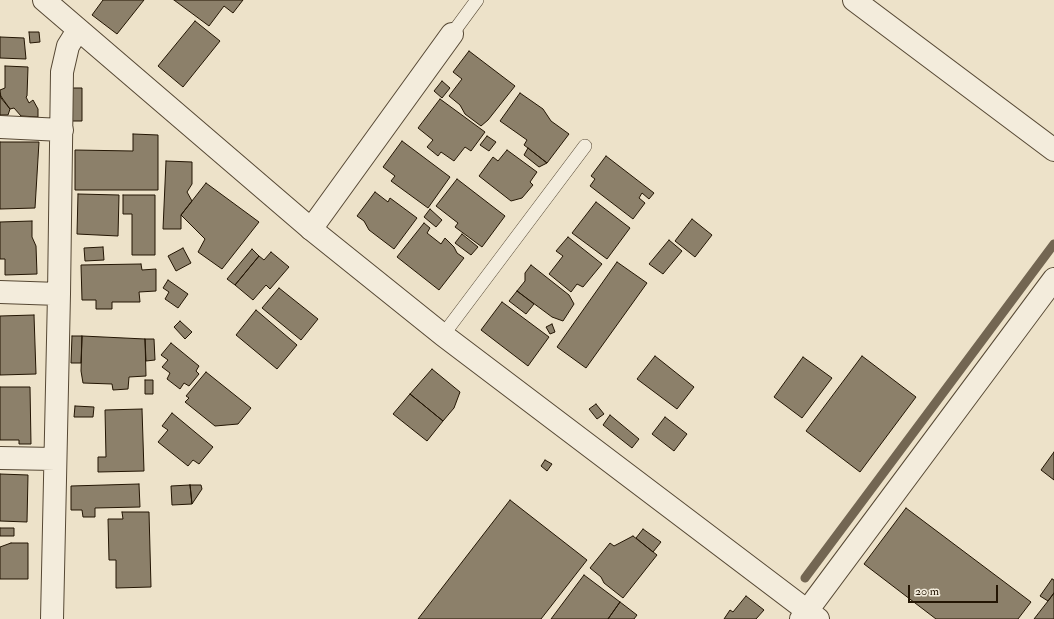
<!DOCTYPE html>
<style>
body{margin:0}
#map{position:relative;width:1054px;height:619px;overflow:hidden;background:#ede2c9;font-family:"IM FELL Double Pica",serif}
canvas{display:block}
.scale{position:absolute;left:908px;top:585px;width:90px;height:18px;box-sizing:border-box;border:2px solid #231503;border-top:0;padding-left:5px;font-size:12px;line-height:14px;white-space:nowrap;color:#231503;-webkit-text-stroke:3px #f3ecdc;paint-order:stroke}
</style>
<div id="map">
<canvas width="1054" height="619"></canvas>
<div class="scale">20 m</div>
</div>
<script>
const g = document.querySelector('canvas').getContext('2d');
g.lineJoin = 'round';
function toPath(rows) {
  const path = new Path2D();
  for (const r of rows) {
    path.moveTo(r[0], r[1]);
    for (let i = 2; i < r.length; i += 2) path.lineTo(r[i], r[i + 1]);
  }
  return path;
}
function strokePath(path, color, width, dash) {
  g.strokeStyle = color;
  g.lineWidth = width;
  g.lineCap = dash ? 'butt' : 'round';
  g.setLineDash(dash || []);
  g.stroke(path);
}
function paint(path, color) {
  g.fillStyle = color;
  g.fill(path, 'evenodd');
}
const stream = toPath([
 [805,578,1054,244]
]);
const building = toPath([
 [103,0,144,0,117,34,92,15,103,0],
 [174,0,243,0,233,13,224,6,209,26,174,0],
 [195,21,220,41,183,87,158,66,195,21],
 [29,32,39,32,40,42,30,43,29,32],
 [0,37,24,38,26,59,0,58,0,37],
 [469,51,515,86,488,120,481,126,465,114,460,105,449,96,462,79,453,72,469,51],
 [5,66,28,67,27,96,26,97,29,103,33,100,38,109,38,117,21,116,14,108,10,109,1,98,0,90,5,88,5,66],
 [442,81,450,88,442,98,434,91,442,81],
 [70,88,82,88,82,121,70,121,70,88],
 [520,93,543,109,551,121,569,134,547,163,524,145,527,140,500,121,520,93],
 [0,95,10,109,8,115,0,115,0,95],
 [440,99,485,132,471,151,465,147,454,161,441,152,438,156,427,147,433,140,418,128,440,99],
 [133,134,158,135,158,190,75,190,75,150,133,151,133,134],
 [487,136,496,142,489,151,480,145,487,136],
 [402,141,450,177,428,208,391,181,395,176,383,167,402,141],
 [0,142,39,142,35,208,0,209,0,142],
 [528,148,547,163,539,167,524,155,528,148],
 [507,150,537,172,530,182,533,185,522,198,511,201,479,176,493,157,498,161,507,150],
 [606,156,654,193,649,199,642,193,639,198,645,203,633,219,590,186,595,179,591,176,606,156],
 [166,161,192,162,192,184,187,192,192,201,181,215,181,229,163,229,166,161],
 [457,179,505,216,482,247,455,227,458,223,436,206,457,179],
 [206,183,259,222,222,269,198,252,205,239,181,215,206,183],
 [375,192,388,202,390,198,417,218,394,249,369,230,364,221,357,216,375,192],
 [78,194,119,195,118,236,77,234,78,194],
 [123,195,155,195,155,255,132,255,132,214,123,214,123,195],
 [596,202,630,228,607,259,572,233,596,202],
 [430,209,442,220,436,227,424,217,430,209],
 [692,219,712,235,695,257,675,241,692,219],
 [32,221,32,237,36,246,37,274,5,275,5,259,0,259,0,222,32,221],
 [424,223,430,228,427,233,441,244,445,238,454,247,457,253,464,258,439,290,397,257,424,223],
 [462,234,478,247,471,255,455,243,462,234],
 [568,237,602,264,583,287,577,284,571,292,549,274,563,256,556,251,568,237],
 [669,240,682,251,663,274,649,264,669,240],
 [103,247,104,260,85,261,84,248,103,247],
 [183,248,191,263,176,271,168,256,183,248],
 [252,249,259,256,235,285,227,279,252,249],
 [271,252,289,267,270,289,266,285,253,300,235,285,259,256,264,260,271,252],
 [617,262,647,283,586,368,557,347,617,262],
 [141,264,142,270,156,269,156,291,139,292,140,302,112,302,112,309,96,309,96,300,82,300,81,265,141,264],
 [531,265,569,295,574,304,563,321,552,317,517,291,525,281,525,273,531,265],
 [168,280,188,294,178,308,165,299,169,292,163,288,168,280],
 [279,288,318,319,301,340,262,308,279,288],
 [517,291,534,304,526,314,509,301,517,291],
 [502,302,549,337,528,366,481,330,502,302],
 [256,310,297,345,277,369,236,335,256,310],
 [34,315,36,374,0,375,0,316,34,315],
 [180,321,192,332,185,339,174,327,180,321],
 [552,324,555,332,550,334,546,327,552,324],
 [72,336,82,336,81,363,71,363,72,336],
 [82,336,145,339,146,376,129,377,128,389,113,390,112,384,83,383,81,371,82,336],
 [145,339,154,339,155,360,146,361,145,339],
 [171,343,199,366,196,371,199,374,189,386,184,383,180,389,167,379,170,373,162,367,168,360,161,355,171,343],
 [655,356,694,387,677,409,637,379,655,356],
 [862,356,916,397,860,472,806,431,862,356],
 [803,357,832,378,802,418,774,397,803,357],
 [432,369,460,392,454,408,443,421,410,394,432,369],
 [206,372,251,408,238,424,215,426,185,402,189,398,186,396,206,372],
 [145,380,153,380,153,394,145,394,145,380],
 [0,387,30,387,31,444,19,444,19,440,0,440,0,387],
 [410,394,443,421,427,441,393,414,410,394],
 [596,404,604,414,597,419,589,409,596,404],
 [75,406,94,407,93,417,74,417,75,406],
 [142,409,144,471,98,472,98,457,106,457,105,410,142,409],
 [172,413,213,447,199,464,193,460,188,466,158,442,168,430,162,426,172,413],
 [610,415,639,439,632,448,603,425,610,415],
 [665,417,687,434,674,451,652,434,665,417],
 [1054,452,1054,480,1041,470,1054,452],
 [545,460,552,464,547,471,541,466,545,460],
 [0,474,28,475,27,522,0,521,0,474],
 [139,484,140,507,95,508,95,517,83,517,82,510,71,510,71,486,139,484],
 [190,485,192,504,172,505,171,486,190,485],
 [190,485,201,485,202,489,192,504,190,485],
 [510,500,587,560,541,619,418,619,510,500],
 [906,508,1031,602,1018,619,936,619,864,564,906,508],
 [122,512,149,512,151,587,116,588,116,560,109,560,108,519,123,519,122,512],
 [0,528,14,528,14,536,0,536,0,528],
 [643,529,661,542,653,552,636,538,643,529],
 [633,536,657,555,623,598,604,583,601,577,590,568,610,543,614,546,633,536],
 [11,543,28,543,28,579,0,579,0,547,11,543],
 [584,575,620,602,608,619,551,619,584,575],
 [1052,579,1054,580,1054,593,1048,601,1040,596,1052,579],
 [1054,593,1054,619,1034,619,1048,601,1054,593],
 [746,596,764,610,756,619,724,619,730,610,733,612,746,596],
 [620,602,637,615,634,619,608,619,620,602]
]);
const service = toPath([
 [452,34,477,0],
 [443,335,585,146]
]);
const minor = toPath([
 [854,0,1054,150],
 [0,127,62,130],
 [311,229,452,34],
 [0,292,59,294],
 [0,458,55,459],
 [52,619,59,294,62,72,68,46,78,30],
 [801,619,1054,279]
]);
const tertiary = toPath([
 [44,0,311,229,443,335,818,619]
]);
strokePath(stream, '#736652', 9);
paint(building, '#8c806a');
strokePath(building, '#231503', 1);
strokePath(service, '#564834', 14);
strokePath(minor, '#564834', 24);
strokePath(tertiary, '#564834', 24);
strokePath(service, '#f3ecdc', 13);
strokePath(minor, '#f3ecdc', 22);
strokePath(tertiary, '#f3ecdc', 22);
</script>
